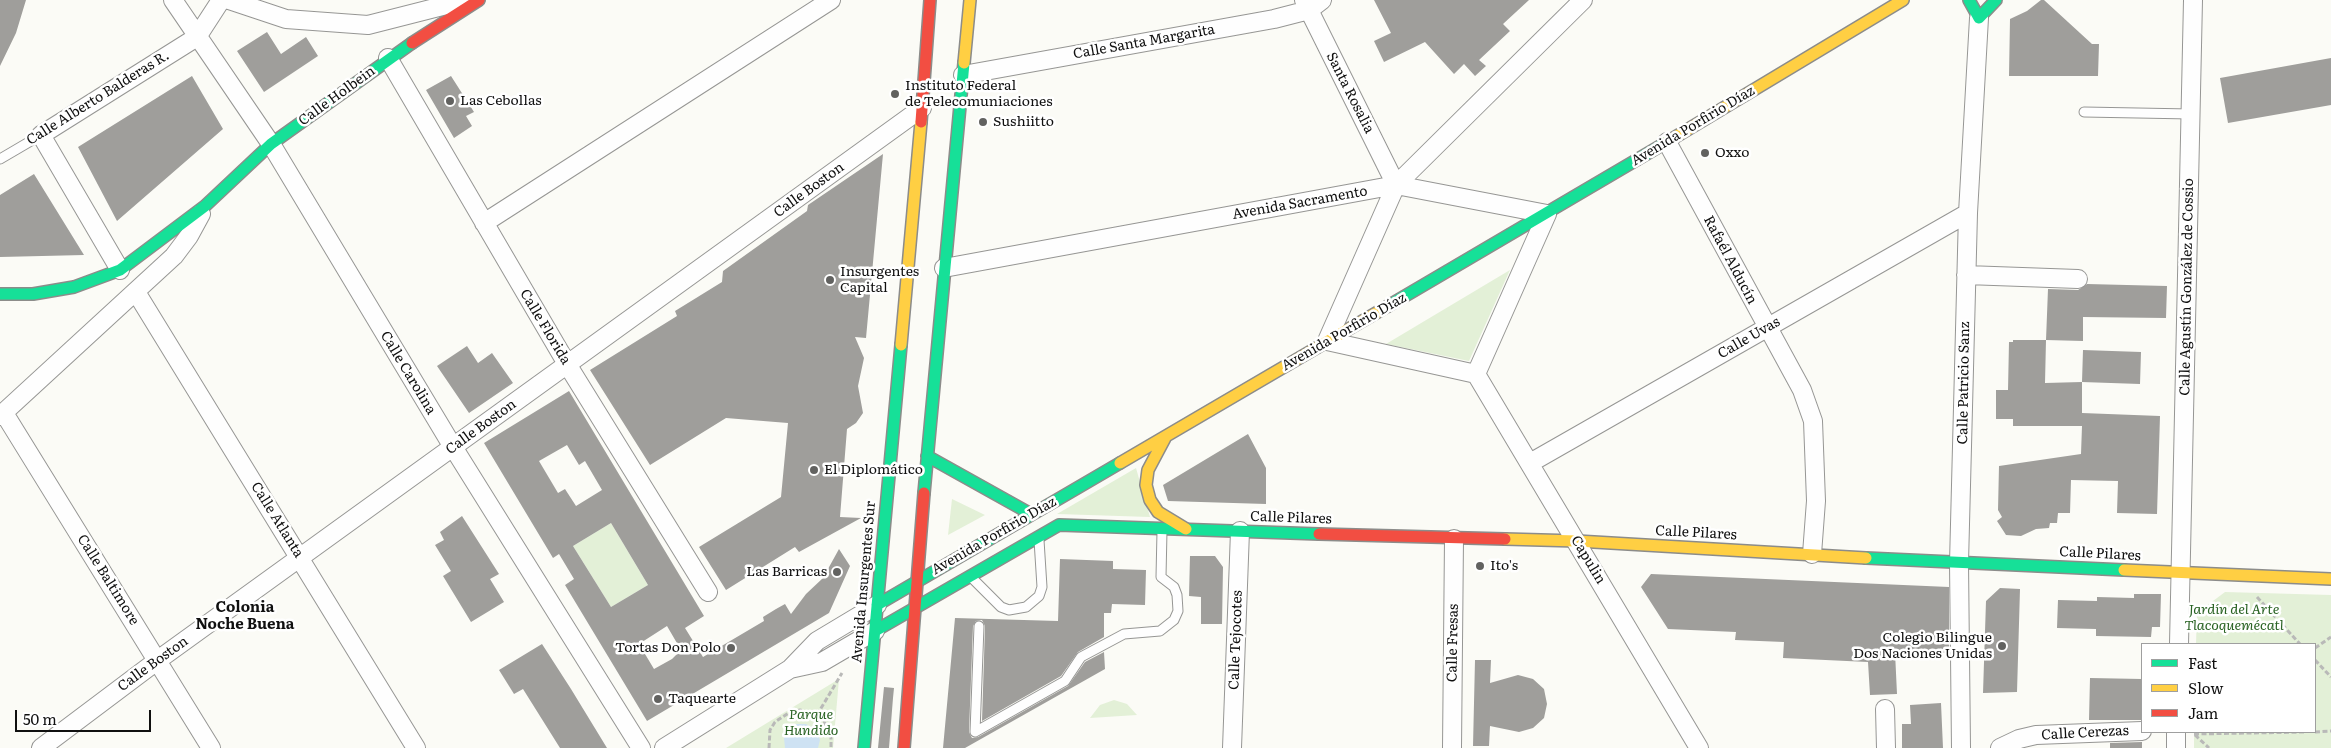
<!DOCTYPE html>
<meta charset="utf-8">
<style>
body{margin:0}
#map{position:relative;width:2331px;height:748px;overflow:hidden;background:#fbfbf6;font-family:Literata,serif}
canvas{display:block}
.legend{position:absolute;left:2141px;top:643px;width:175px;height:90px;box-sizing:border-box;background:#fff;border:1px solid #9f9f9f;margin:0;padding:6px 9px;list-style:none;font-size:15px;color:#101010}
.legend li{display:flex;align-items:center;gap:10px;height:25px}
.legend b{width:25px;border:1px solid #9f9f9f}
.scale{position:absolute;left:15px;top:710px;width:136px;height:22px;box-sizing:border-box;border:2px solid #101010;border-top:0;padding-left:6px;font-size:15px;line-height:18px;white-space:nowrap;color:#101010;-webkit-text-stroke:4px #fff;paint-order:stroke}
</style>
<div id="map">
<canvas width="2331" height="748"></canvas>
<ul class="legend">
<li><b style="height:6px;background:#16e098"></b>Fast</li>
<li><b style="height:6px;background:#ffcf43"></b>Slow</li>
<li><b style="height:6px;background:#f24e42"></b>Jam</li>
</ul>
<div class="scale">50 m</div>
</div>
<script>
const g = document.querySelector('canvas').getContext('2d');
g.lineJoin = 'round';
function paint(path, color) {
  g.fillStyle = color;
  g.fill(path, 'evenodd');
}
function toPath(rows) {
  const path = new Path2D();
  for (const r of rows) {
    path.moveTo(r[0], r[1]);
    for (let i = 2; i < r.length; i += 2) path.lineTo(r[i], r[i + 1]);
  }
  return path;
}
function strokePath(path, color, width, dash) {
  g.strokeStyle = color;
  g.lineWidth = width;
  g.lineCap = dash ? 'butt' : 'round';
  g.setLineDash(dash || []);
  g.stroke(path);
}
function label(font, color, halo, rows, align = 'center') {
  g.font = font + ' Literata,serif';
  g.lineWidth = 5;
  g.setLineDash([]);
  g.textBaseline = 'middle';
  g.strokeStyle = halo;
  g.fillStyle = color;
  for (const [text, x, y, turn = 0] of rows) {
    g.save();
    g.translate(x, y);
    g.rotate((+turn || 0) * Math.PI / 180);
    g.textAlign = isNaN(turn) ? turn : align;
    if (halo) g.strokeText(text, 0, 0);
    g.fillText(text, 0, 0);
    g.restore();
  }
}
const green = toPath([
 [1510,270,1469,361,1386,344],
 [1136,468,1150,517,1057,514],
 [952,499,985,515,948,535],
 [611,523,648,585,611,607,573,546],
 [2225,592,2331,595,2331,748,2194,748,2194,732,2315,732,2315,644,2196,644,2197,613],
 [839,679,833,748,726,748],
 [1114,700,1127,704,1137,715,1090,718,1100,705]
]);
const water = toPath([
 [795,724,806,724,816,730,820,740,818,748,785,748,784,738,786,733]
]);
const building = toPath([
 [0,0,26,0,16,33,0,66],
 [1374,0,1529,0,1503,24,1510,31,1479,60,1486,66,1475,76,1464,64,1454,74,1425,42,1384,62,1374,41,1391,33],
 [2041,0,2044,0,2092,44,2099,44,2098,76,2009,76,2010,19,2027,11],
 [267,32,281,54,306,37,318,56,264,92,237,51],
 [2331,58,2331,105,2228,123,2220,78],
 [192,76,223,129,117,221,78,147],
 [451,76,474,112,466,116,472,126,454,138,426,90],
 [883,154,866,338,855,337,864,358,858,386,863,413,856,423,847,429,840,517,861,518,799,552,795,547,726,590,699,547,781,497,788,423,726,418,650,465,590,370,677,316,675,311,722,282,723,271,807,211,808,205],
 [34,174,84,255,0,257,0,195],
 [2087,284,2167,286,2166,318,2083,317,2083,341,2046,340,2048,289,2078,290],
 [2013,340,2046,340,2045,383,2082,382,2082,413,2160,416,2157,514,2117,513,2118,481,2071,480,2070,513,2058,513,2057,523,2050,523,2049,528,2036,529,2021,536,2006,535,1997,521,2002,517,1998,510,1999,466,2081,454,2082,426,2013,426,2013,419,1996,419,1996,390,2008,390,2009,342,2013,342],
 [467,346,478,363,492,353,513,383,469,413,437,366],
 [2083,350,2141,352,2140,384,2082,382],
 [569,391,704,616,685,628,703,657,764,621,763,617,776,609,785,604,791,614,806,594,823,578,839,549,850,566,829,613,647,721,565,585,574,579,559,554,553,558,484,443],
 [567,445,579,465,585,461,602,490,576,506,565,489,558,493,539,461],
 [611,523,648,585,611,607,573,546],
 [667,626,681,650,672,659,654,669,639,644],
 [1248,434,1266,468,1266,504,1168,501,1163,485],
 [462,516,499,574,490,579,504,602,471,622,443,576,451,571,435,545,444,540,440,532],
 [1190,556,1215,556,1223,567,1222,624,1201,624,1201,597,1189,596],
 [1060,559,1113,561,1113,569,1146,570,1145,605,1112,604,1111,613,1104,613,1104,637,1078,652,1061,676,982,721,985,626,982,620,976,621,973,626,969,732,972,738,978,737,1068,686,1085,662,1104,652,1105,669,965,748,943,748,955,618,1058,621],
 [1651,574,1949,587,1949,653,1895,652,1897,694,1870,695,1868,662,1783,658,1784,642,1735,640,1736,632,1668,629,1641,587],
 [2000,588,2020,589,2017,692,1983,693,1986,601],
 [2134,594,2161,594,2160,627,2152,627,2151,637,2096,636,2096,629,2057,628,2058,600,2097,601,2097,597,2134,598],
 [542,644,571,689,607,748,560,748,523,689,514,694,499,670],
 [1475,660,1491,660,1490,683,1518,675,1533,679,1544,689,1547,704,1544,718,1533,728,1519,732,1490,726,1489,746,1473,746],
 [2090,678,2142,679,2142,720,2089,720],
 [884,687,894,688,893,698,889,748,878,748],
 [1941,703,1943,748,1902,748,1902,724,1911,724,1910,705],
 [2142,742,2142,748,2110,748,2110,743]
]);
const path = toPath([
 [2257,597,2300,644],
 [2315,648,2331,637],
 [2315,660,2331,677],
 [817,715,842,673],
 [2315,732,2331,731],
 [2194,734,2305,732],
 [2195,735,2209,748],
 [769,748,770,730,775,722,790,712,800,710,817,715,824,721,831,738,831,748]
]);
const lane = toPath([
 [2084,112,2191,114],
 [0,159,41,135],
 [971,577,1001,607,1009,610,1026,607,1039,596,1042,587,1039,540],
 [979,626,975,732,1065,681,1081,657,1124,634,1160,631,1174,620,1178,611,1177,595,1174,587,1161,577,1162,531]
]);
const street = toPath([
 [173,0,271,144,453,447,641,748],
 [229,0,286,19,368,25,466,0],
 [1304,0,1396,185],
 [388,58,567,364,708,592],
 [963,75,1274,19,1309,10,1322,0],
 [1667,142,1802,390,1813,421,1816,501,1812,554],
 [1396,185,1327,341,1476,374,1699,748],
 [1396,185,1547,214,1476,374],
 [484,223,831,0],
 [944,268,1396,185,1583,0],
 [120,270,41,135,197,37,221,0],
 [1966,275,2078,279],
 [136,292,416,748],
 [4,413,211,748],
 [0,416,174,256,189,236,201,214],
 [1530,463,1968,213],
 [2179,644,2193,0],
 [790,669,822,662,875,631],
 [1885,709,1886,748],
 [41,748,158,660,922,108],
 [664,748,790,669,817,641,877,605],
 [1232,748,1240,531],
 [1452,748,1454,539],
 [1961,748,1959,563,1968,213,1979,18],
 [2000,748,2019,739,2036,735,2142,731],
 [2176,748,2176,732]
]);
const fast = toPath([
 [1969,0,1979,18,1996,0],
 [0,294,33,294,74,287,120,270,205,206,271,144,412,43],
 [1388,306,1667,142],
 [927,456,1031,514],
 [924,493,964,63],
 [1866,558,2124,570],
 [877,605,1120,463],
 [875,631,1059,525,1319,534],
 [864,748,901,345]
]);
const slow = toPath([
 [964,63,970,0],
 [1667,142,1903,0],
 [901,345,921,122],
 [1165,438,1148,470,1146,485,1150,500,1158,512,1186,529],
 [1120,463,1388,306],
 [1505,539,1577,541,1866,558],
 [2124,570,2331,579]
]);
const jam = toPath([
 [412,43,479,0],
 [921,122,930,0],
 [1319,534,1505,539],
 [904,748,924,493]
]);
const markers = [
 [895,94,5,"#626260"],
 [450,101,5,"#626260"],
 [983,122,5,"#626260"],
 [1705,153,5,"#626260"],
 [830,280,5,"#626260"],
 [814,470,5,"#626260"],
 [1480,566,5,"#626260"],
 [837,572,5,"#626260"],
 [2002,646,5,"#626260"],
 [731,648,5,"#626260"],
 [658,699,5,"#626260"]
];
const streetNames = [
 ["Calle Santa Margarita",1144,42,-10],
 ["Santa Rosalia",1350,93,63],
 ["Calle Holbein",337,96,-36],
 ["Calle Alberto Balderas R.",98,98,-32],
 ["Avenida Porfirio Díaz",1693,126,-31],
 ["Calle Boston",809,190,-36],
 ["Avenida Sacramento",1300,203,-10],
 ["Rafaél Alducín",1730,260,62],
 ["Calle Agustín González de Cossio",2187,287,-89],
 ["Calle Florida",545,327,59],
 ["Avenida Porfirio Díaz",1344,332,-30],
 ["Calle Uvas",1749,338,-30],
 ["Calle Carolina",408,373,59],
 ["Calle Patricio Sanz",1964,383,-89],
 ["Calle Boston",481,427,-36],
 ["Calle Pilares",1291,518,2],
 ["Calle Atlanta",277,520,58],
 ["Calle Pilares",1696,533,3],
 ["Avenida Porfirio Díaz",994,536,-30],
 ["Calle Pilares",2100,554,3],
 ["Capulin",1588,560,59],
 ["Calle Baltimore",108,580,58],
 ["Avenida Insurgentes Sur",864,582,-85],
 ["Calle Tejocotes",1236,640,-88],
 ["Calle Fresas",1453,643,-89],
 ["Calle Boston",153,664,-36],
 ["Calle Cerezas",2085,733,-3]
];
const poiNames = [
 ["Instituto Federal",905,86],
 ["de Telecomuniaciones",905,102],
 ["Las Cebollas",460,101],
 ["Sushiitto",993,122],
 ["Oxxo",1715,153],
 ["Insurgentes",840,272],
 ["Capital",840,288],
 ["El Diplomático",824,470],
 ["Ito's",1490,566],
 ["Las Barricas",827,572,"right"],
 ["Colegio Bilingue",1992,638,"right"],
 ["Dos Naciones Unidas",1992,654,"right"],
 ["Tortas Don Polo",721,648,"right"],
 ["Taquearte",668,699]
];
const parkNames = [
 ["Jardín del Arte",2234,610],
 ["Tlacoquemécatl",2234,626],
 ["Parque",811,715],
 ["Hundido",811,731]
];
const neighbourhoodNames = [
 ["Colonia",245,608],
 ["Noche Buena",245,625]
];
paint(green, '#e3f0d7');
paint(water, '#cee2f3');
paint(building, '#9f9e9b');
strokePath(lane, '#969694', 11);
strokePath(street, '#969694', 20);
strokePath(fast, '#8c8c8a', 14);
strokePath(slow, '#8c8c8a', 14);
strokePath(jam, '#8c8c8a', 14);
strokePath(path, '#b9b9b8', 3, [5, 2.5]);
strokePath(lane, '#fefefe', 9);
strokePath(street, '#fefefe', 18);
strokePath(fast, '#16e098', 11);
strokePath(slow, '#ffcf43', 11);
strokePath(jam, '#f24e42', 11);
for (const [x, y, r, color] of markers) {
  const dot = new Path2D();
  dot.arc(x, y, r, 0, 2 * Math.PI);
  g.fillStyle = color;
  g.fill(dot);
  strokePath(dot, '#fff', 2);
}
label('14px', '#101010', '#fff', streetNames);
label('14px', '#101010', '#fff', poiNames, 'left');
label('italic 14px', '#2a6324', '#fff', parkNames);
label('bold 15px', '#101010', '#fff', neighbourhoodNames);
</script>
